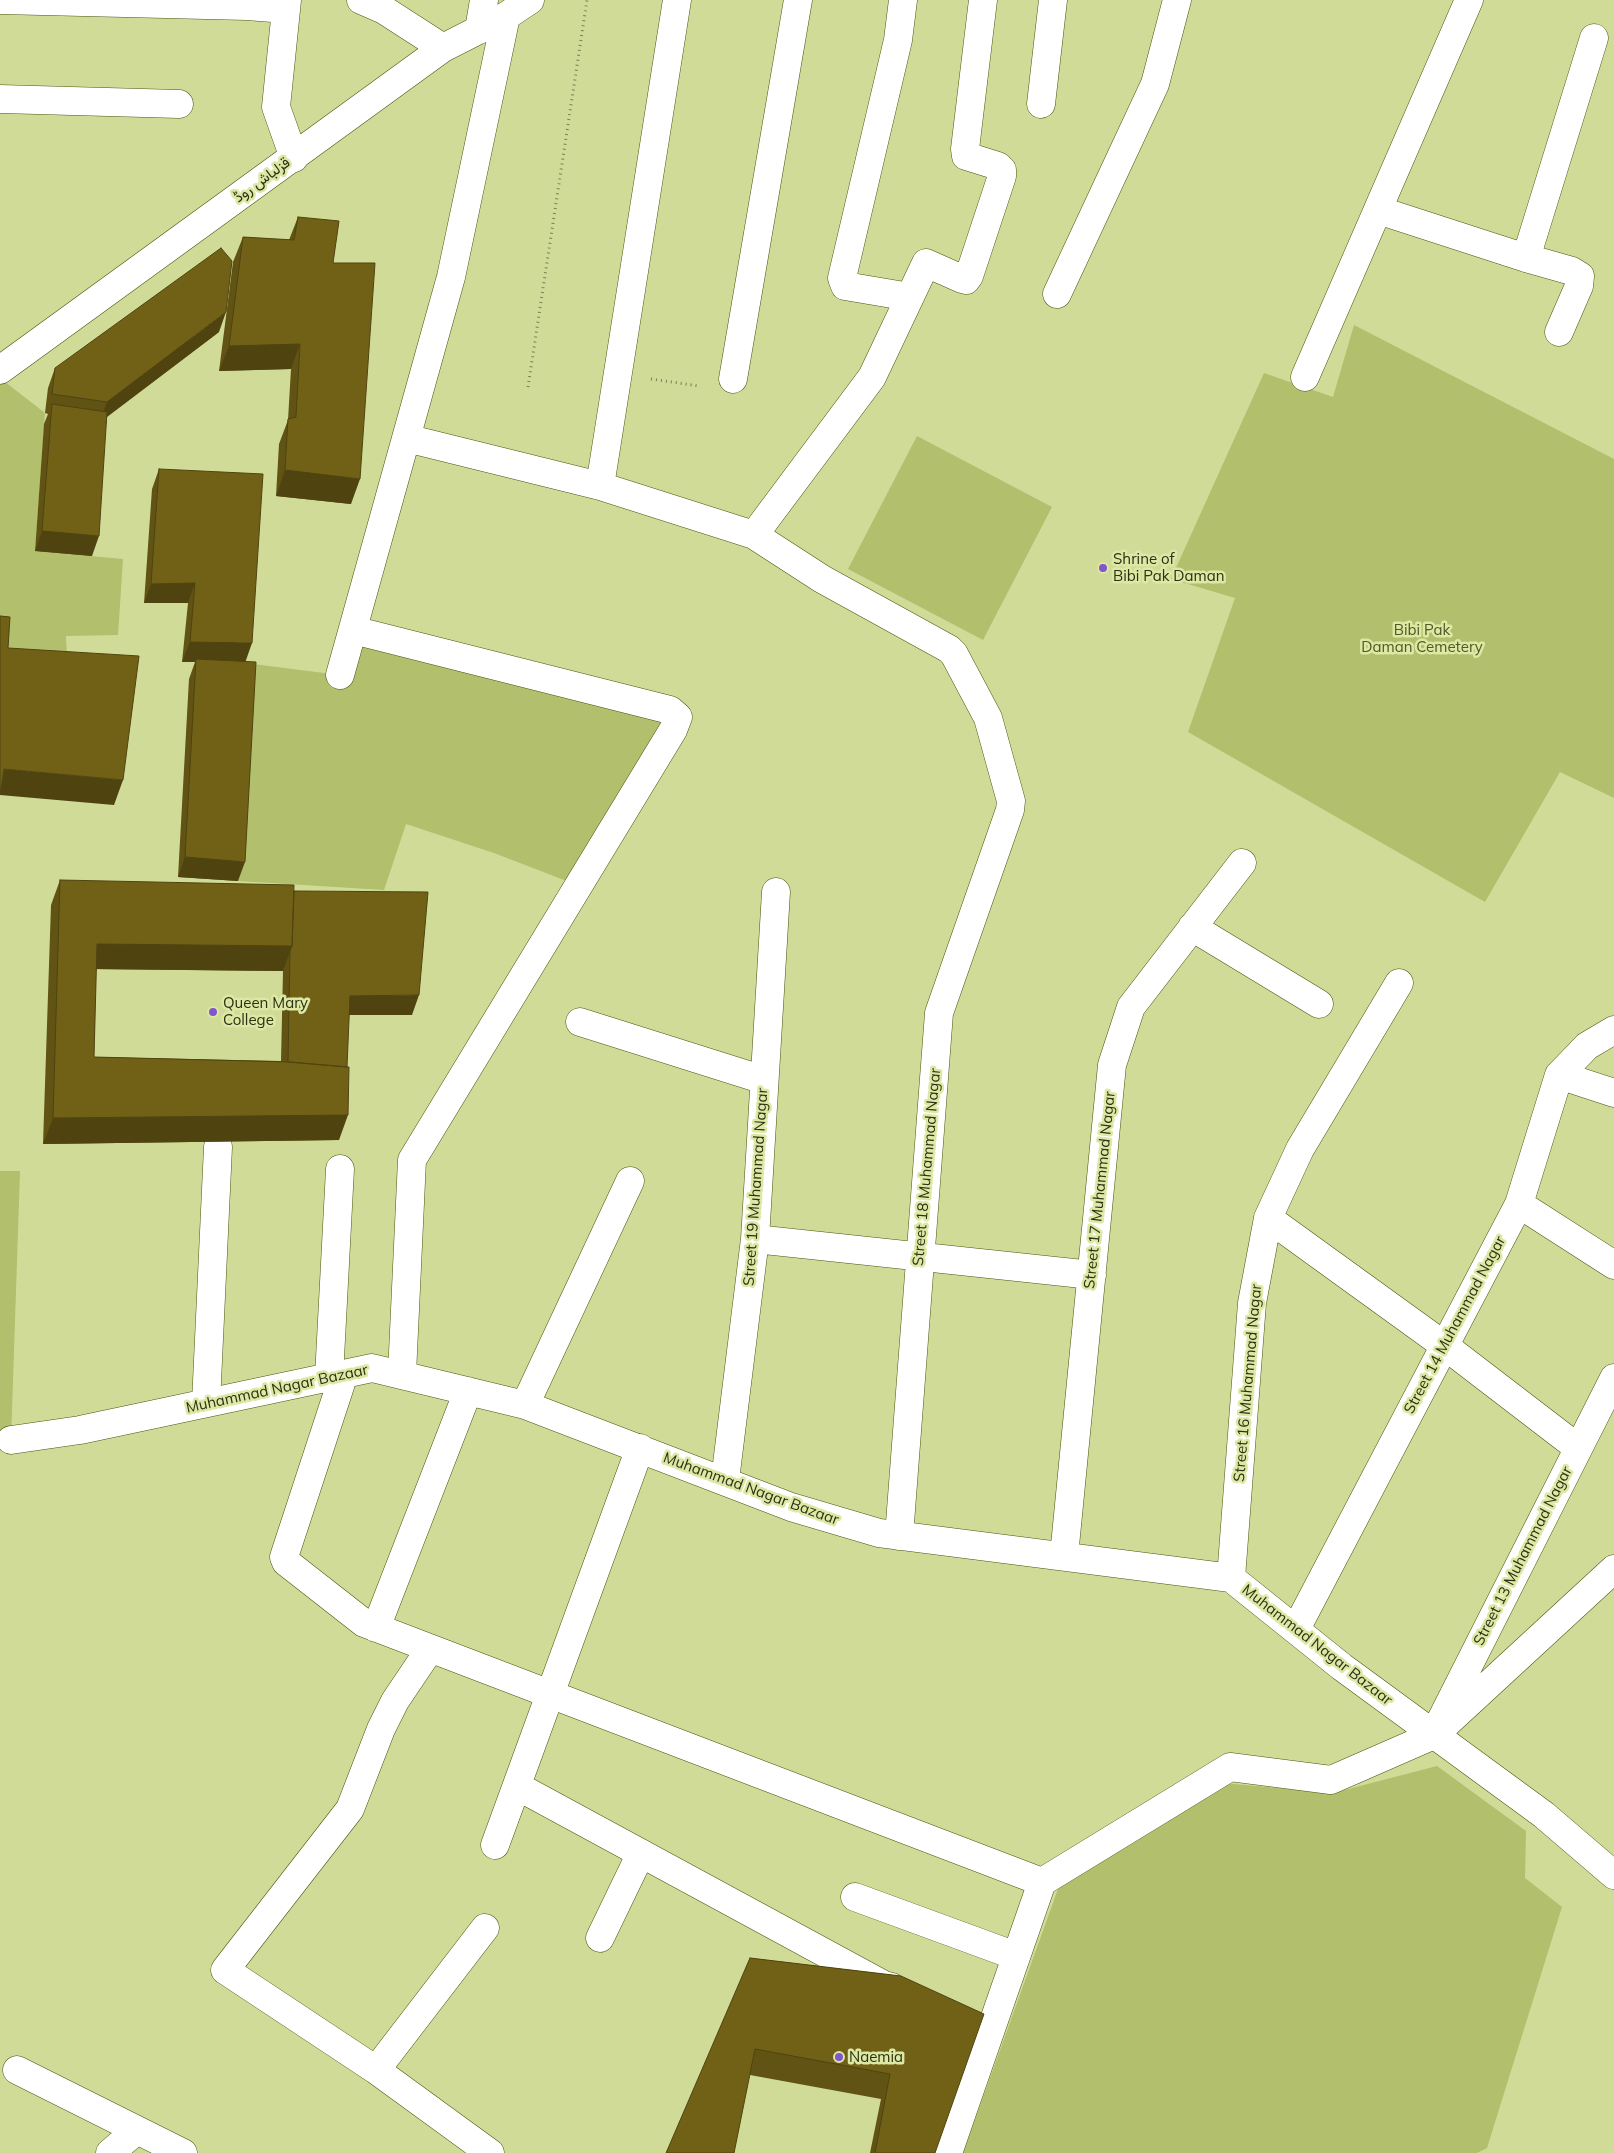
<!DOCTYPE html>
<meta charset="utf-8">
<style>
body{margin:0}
canvas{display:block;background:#cfdb97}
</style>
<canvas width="1614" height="2153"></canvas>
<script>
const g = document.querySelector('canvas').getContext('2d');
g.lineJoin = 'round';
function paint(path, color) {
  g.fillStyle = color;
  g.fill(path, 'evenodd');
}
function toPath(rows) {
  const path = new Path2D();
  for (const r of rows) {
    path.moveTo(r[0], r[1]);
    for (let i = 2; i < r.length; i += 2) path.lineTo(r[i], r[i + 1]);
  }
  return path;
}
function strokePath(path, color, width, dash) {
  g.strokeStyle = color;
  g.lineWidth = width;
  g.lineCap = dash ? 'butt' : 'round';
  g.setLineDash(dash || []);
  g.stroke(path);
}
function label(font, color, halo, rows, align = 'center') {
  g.font = font + ' Mulish,Vazirmatn,sans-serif';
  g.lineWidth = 5;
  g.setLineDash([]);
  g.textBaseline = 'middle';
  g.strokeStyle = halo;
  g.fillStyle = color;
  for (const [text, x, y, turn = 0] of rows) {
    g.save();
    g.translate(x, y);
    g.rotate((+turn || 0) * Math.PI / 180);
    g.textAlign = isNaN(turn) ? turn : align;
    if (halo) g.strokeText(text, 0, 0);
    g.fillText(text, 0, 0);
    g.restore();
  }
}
const green = toPath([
 [1354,325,1614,459,1614,798,1560,772,1485,902,1188,732,1235,598,1171,579,1264,373,1333,397],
 [0,378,45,413,35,551,123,559,118,635,66,636,68,678,0,654],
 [917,436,1052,507,983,640,848,569],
 [353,630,670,710,577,885,494,853,406,824,384,890,238,881,245,663,340,675],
 [0,1171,20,1171,11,1440,0,1450],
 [1437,1766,1526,1831,1525,1878,1562,1907,1487,2148,1477,2153,963,2153,1058,1889,1223,1783,1333,1793]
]);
const path = toPath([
 [651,379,699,386],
 [528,387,587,0]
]);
const minor = toPath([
 [0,0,247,6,286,9],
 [287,0,276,107,294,158],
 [361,0,384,10,443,48],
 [903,0,898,40,842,278,845,286,910,297],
 [479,30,484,0],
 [0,99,179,104],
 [1041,104,1053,0],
 [1378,210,1526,258,1572,271,1580,276,1579,286,1559,332],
 [1526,258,1594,38],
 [1057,294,1155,84,1177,0],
 [0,370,443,48,506,16,530,0],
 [1305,377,1469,0],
 [733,379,798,0],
 [406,438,600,486,754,535,822,579,949,649,954,654,988,718,1011,801,1010,810,939,1013,899,1536],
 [600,486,677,0],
 [754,535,872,377,926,263,962,279,966,280,969,276,1002,176,1002,170,998,166,966,156,965,149,983,0],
 [353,630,670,710,678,717,673,730,412,1160,402,1374],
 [340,675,451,277,506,16],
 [1192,927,1319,1004],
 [580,1022,764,1080],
 [1559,1075,1614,1093],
 [1519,1204,1614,1265],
 [1268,1218,1445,1346,1578,1448],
 [755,1239,1092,1275],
 [344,1374,284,1557,286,1562,364,1623,1042,1882],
 [329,1377,340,1169],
 [206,1403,218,1147],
 [525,1405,630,1181],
 [11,1440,80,1430,372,1368,525,1405,791,1507,879,1533,1231,1578,1342,1667,1544,1815,1614,1875],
 [725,1480,755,1239,776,892],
 [1064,1556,1112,1065,1131,1007,1242,863],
 [1231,1578,1252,1303,1268,1218,1300,1149,1399,983],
 [376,1628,468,1391],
 [1296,1629,1519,1204,1559,1075,1587,1046,1614,1030],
 [430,1649,395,1701,381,1729,350,1809,225,1970,376,2070,490,2153],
 [1441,1720,1614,1378],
 [517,1786,884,1985,892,1987],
 [495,1845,640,1448],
 [855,1897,1016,1956],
 [600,1938,641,1853],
 [17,2070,183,2153],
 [376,2070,485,1928],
 [110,2153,137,2130],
 [948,2153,1042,1882,1230,1767,1331,1780,1434,1735,1614,1569]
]);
const wall = toPath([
 [298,217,333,263,351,504,276,496,279,444,288,420,291,369,219,371,233,262,243,237,289,240],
 [219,332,107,417,92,556,35,551,44,424,48,414,45,413,48,388,55,368],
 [159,469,245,661,238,881,178,877,189,679,195,662,182,662,188,603,144,603,152,489],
 [60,880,294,891,412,1015,349,1015,339,1140,43,1144,51,905],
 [96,969,283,971,281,1061,94,1057],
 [750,1958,901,1976,935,2153,870,2153,881,2099,750,2075]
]);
const shadedWall = toPath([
 [226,312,219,332,100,422,107,402],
 [300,344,291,369,219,371,229,346],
 [285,470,360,479,351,504,276,496],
 [42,531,99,536,92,556,35,551],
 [195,583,188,603,144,603,151,584],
 [190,642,252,643,245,663,196,659,195,662,182,662],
 [4,769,123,780,114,805,0,795],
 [185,857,245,862,238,881,178,877],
 [97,944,292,946,283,971,88,969],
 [419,995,412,1015,342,1015,350,996],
 [348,1115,339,1140,43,1144,53,1118]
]);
const building = toPath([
 [298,217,339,221,333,263,375,263,360,479,285,470,288,419,296,417,300,344,229,346,243,237,294,240,298,217],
 [221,248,232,261,226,312,107,402,52,394,55,368,221,248],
 [52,404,107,412,99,536,42,531,52,404],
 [159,469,263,474,252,643,190,642,195,583,151,584,159,469],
 [0,616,10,617,8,648,139,656,123,780,4,769,0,795,0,616],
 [196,659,256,662,245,862,185,857,196,659],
 [60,880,294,885,292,946,97,944,94,1057,290,1062,349,1067,348,1115,53,1118,60,880],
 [294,891,428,892,419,995,350,996,347,1067,288,1062,290,951,292,946,294,891],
 [750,1958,901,1976,984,2014,935,2153,875,2153,890,2074,755,2049,734,2153,666,2153,750,1958]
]);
const markers = [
 [1103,568,5,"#8055ce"],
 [213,1012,5,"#8055ce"],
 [839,2057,5,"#8055ce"]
];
const streetNames = [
 ["قزلباش روڈ",262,180,-36],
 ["Street 18 Muhammad Nagar",927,1167,-85],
 ["Street 19 Muhammad Nagar",756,1187,-86],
 ["Street 17 Muhammad Nagar",1100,1190,-84],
 ["Street 14 Muhammad Nagar",1455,1325,-62],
 ["Street 16 Muhammad Nagar",1248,1383,-85],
 ["Muhammad Nagar Bazaar",277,1389,-12],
 ["Muhammad Nagar Bazaar",751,1489,20],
 ["Street 13 Muhammad Nagar",1523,1556,-63],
 ["Muhammad Nagar Bazaar",1317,1645,38]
];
const poiNames = [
 ["Shrine of",1113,559],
 ["Bibi Pak Daman",1113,576],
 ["Queen Mary",223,1003],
 ["College",223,1020],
 ["Naemia",849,2057]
];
const parkNames = [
 ["Bibi Pak",1422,630],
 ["Daman Cemetery",1422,647]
];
paint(green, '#b2bf6c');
strokePath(minor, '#4c550e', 29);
strokePath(path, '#798152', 3, [1, 4]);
strokePath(minor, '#fff', 28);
paint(wall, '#615314');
paint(shadedWall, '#4f4410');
paint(building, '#716117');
strokePath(building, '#4f4410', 1);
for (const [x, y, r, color] of markers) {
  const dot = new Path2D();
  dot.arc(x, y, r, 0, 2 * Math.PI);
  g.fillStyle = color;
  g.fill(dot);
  strokePath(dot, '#dce8a3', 2);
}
label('15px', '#2c3014', '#dce8a3', streetNames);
label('15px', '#2c3014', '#dce8a3', poiNames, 'left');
label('15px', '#505825', '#dce8a3', parkNames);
</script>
